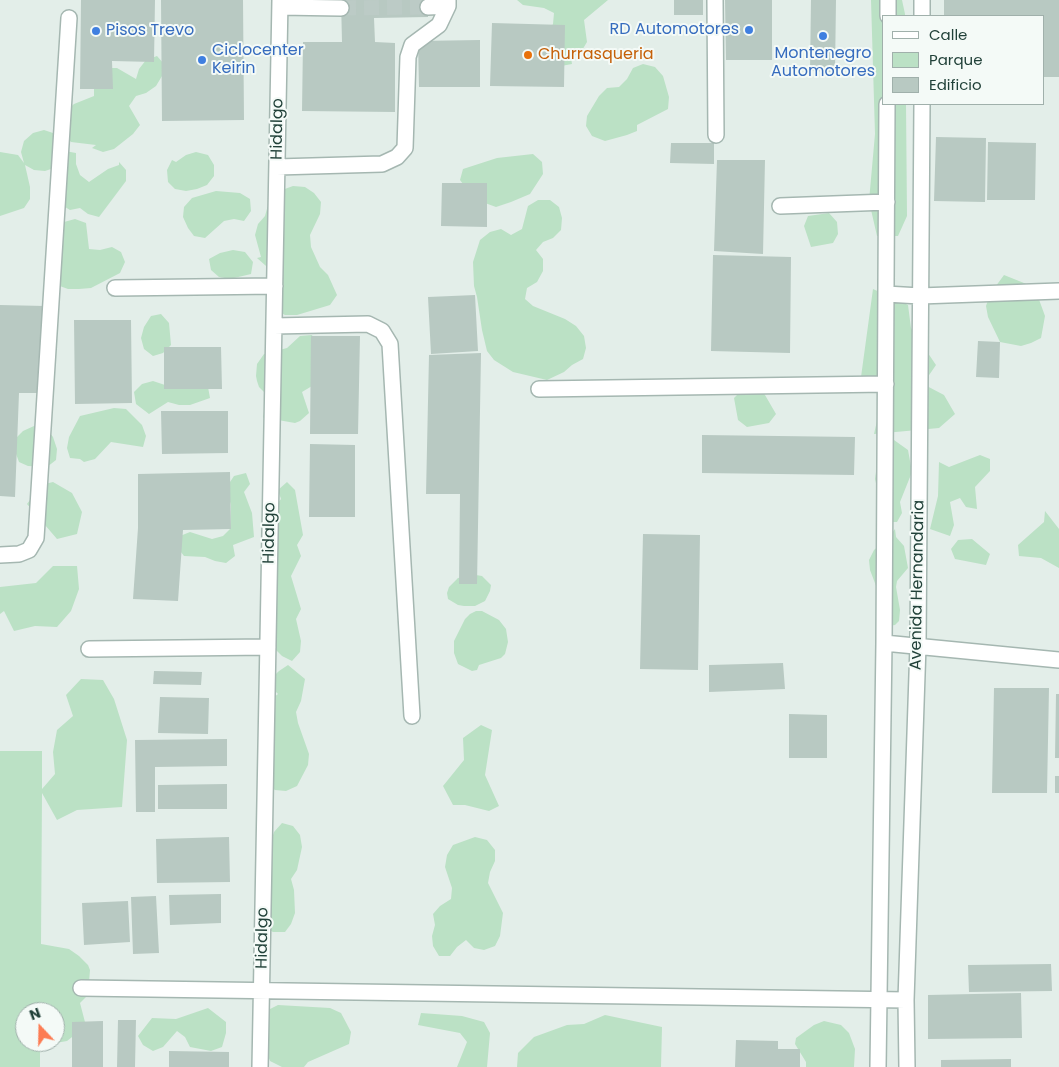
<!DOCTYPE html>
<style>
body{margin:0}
#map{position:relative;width:1059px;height:1067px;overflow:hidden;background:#e3eee9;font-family:Poppins,sans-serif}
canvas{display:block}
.legend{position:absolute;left:882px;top:15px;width:162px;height:90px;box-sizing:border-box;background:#f4faf7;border:1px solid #a0b0ab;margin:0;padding:6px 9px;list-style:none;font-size:15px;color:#214139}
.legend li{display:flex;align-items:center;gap:10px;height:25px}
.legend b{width:25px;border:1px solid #a0b0ab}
.north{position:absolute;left:15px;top:1002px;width:50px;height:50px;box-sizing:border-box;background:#f4faf7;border:1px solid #a0b0ab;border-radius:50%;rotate:339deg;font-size:14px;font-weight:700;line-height:20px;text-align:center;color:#214139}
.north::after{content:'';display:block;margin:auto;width:18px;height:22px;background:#fc7c53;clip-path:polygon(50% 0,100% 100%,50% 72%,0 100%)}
</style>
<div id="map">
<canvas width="1059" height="1067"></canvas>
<ul class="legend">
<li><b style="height:6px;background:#fff"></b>Calle</li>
<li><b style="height:14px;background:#bbe1c5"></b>Parque</li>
<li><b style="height:14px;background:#b8c9c2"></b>Edificio</li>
</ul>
<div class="north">N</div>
</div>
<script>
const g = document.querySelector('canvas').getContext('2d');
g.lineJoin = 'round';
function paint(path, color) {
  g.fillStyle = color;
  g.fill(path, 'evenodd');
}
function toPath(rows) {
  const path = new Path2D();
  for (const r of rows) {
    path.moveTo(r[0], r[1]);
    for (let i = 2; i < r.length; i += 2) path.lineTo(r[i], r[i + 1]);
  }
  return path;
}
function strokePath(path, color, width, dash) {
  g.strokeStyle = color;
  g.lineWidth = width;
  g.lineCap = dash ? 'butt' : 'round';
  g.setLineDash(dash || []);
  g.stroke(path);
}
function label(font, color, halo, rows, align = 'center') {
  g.font = font + ' Poppins,sans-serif';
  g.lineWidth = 4;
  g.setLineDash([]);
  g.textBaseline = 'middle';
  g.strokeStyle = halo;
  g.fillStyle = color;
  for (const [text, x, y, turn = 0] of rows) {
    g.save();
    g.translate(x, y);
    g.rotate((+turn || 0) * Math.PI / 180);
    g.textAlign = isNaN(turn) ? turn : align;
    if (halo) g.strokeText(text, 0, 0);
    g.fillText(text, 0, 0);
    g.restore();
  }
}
const green = toPath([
 [517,0,608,0,584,20,587,42,581,52,571,58,572,64,561,66,542,44,553,24,554,13,544,8,523,5],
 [871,0,902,0,905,14,905,16,883,16,883,104,906,104,907,216,898,236,877,236,869,201,875,134],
 [157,56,164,64,162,76,156,86,146,93,136,96,129,106,140,125,133,134,114,149,103,152,92,148,96,145,71,142,63,134,66,111,74,104,94,96,94,85,106,68,117,68,136,79,139,69,146,60],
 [643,64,655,67,663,76,669,97,668,109,637,125,637,131,627,135,605,141,592,136,586,126,587,116,599,96,607,88,619,87,627,79,633,68],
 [44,130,56,134,54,168,45,171,34,170,25,165,30,187,30,199,24,208,0,216,0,152,18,155,24,163,21,152,24,141,33,133],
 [65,151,76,153,76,164,80,175,89,182,108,169,119,165,119,162,126,170,126,181,99,217,88,214,80,208,70,210,60,204],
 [196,152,208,155,214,165,214,176,207,185,197,189,186,191,175,189,168,182,167,170,172,160,176,162,186,155],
 [533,154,542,162,543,174,530,194,511,202,496,207,474,199,460,180,463,169,497,158],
 [293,186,305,187,314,193,321,202,320,214,310,235,311,247,320,267,328,275,337,295,330,305,297,315,285,315,274,309,274,273,257,258,261,257,255,235,258,224,265,216,271,194],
 [216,191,240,193,250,199,251,211,244,221,234,219,224,221,205,238,194,236,188,228,183,217,184,207,192,198],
 [538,200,550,200,559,207,562,218,561,230,553,238,543,242,536,250,543,259,543,271,537,282,527,288,525,299,533,306,565,319,576,326,584,336,586,348,583,359,572,365,564,372,547,380,513,372,494,360,487,351,482,330,477,297,474,286,473,262,480,240,490,232,501,229,511,235,522,229,528,206],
 [829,213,837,222,838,234,833,243,811,247,804,226,808,216],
 [75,219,86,223,89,249,100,250,112,247,121,252,125,262,120,273,91,288,79,289,68,289,57,285,54,263,63,242,60,232,64,222],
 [233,250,245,252,253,262,251,274,230,279,219,277,211,270,209,259,220,253],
 [1004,275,1029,285,1037,294,1045,316,1041,338,1031,343,1021,346,1000,342,988,317,986,306,990,294],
 [873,289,908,305,911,328,936,365,923,384,944,395,955,414,939,428,874,434,884,390,861,377],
 [161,314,169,323,171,345,163,353,153,356,144,349,141,338,144,327,151,316],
 [312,335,314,340,312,386,302,392,309,413,300,421,295,423,278,420,267,423,263,417,267,395,259,387,257,381,256,376,257,364,264,354,287,348,300,336],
 [153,381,165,385,208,387,210,398,190,405,179,405,168,402,149,414,136,404,134,392,142,384],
 [757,387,765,395,776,414,769,423,747,427,738,420,734,398,742,390],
 [114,408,126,409,142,425,146,436,143,447,111,442,95,459,84,462,80,459,70,458,67,448,69,437,80,416],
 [34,426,46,428,53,437,57,449,56,460,47,467,28,466,19,462,15,451,14,440,23,431],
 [894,440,908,450,912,472,900,502,902,513,897,522,885,522,875,479,878,457],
 [980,455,990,459,990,471,975,487,977,509,966,507,960,498,950,502,954,525,950,536,930,529,938,496,939,462,949,467],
 [246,473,250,484,244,492,252,513,254,537,233,545,235,556,226,563,215,561,205,557,184,556,177,547,180,536,190,532,212,539,223,536,231,528,231,505,228,494,230,482,234,476],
 [53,482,72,493,82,512,77,534,57,539,27,504,41,485],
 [287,482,295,490,303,535,297,545,301,556,291,576,301,609,296,619,301,641,300,652,292,661,282,656,274,648,274,508,281,499,278,490],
 [1045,511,1059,529,1059,568,1041,558,1019,556,1018,545,1044,522],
 [895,529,896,537,904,546,908,568,897,581,896,587,900,610,899,621,895,625,883,627,878,625,876,619,878,591,870,570,869,560,874,550,888,538],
 [972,539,990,554,986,565,955,559,951,549,958,540],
 [53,566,77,566,79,589,71,611,57,627,35,626,14,631,4,611,0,614,0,587,36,583],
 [476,575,482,576,491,585,490,591,485,601,475,606,464,606,458,605,448,599,447,593,449,587,458,578],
 [476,611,482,611,499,620,506,629,508,642,505,654,501,658,479,665,477,670,472,671,458,664,454,653,454,641,465,619,470,614],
 [288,665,305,679,301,701,296,712,298,723,309,754,308,765,297,786,286,791,275,790,265,783,258,774,258,763,270,745,269,701,278,694,270,686,262,687,279,671],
 [81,679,103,680,114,699,127,740,122,807,77,810,57,820,42,793,41,944,69,949,79,956,88,965,90,970,88,995,80,1003,86,1026,67,1041,50,1044,42,1042,55,1042,55,1012,25,1012,25,1042,40,1042,40,1067,0,1067,0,751,42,751,42,789,55,774,53,752,57,730,73,716,66,695],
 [481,725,492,730,485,775,499,806,489,811,465,805,453,805,443,786,464,760,463,738],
 [282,823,293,826,300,835,302,847,297,870,291,879,294,890,295,913,291,924,285,932,273,932,264,927,257,918,255,907,259,896,267,854,274,832],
 [475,837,487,840,495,850,495,861,490,872,488,883,503,913,500,936,495,946,484,950,474,948,466,940,457,947,450,956,439,956,433,946,432,936,435,925,433,914,440,906,451,899,452,888,445,867,447,855,453,845],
 [278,1005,330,1008,341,1013,351,1032,349,1044,308,1062,304,1067,282,1067,270,1061,258,1031,268,1010],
 [208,1008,226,1022,226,1033,222,1047,211,1051,190,1047,185,1037,177,1031,163,1047,153,1051,143,1045,138,1036,152,1018,176,1019],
 [421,1013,462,1016,484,1022,490,1033,487,1067,457,1067,467,1042,460,1033,418,1025],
 [605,1015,662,1027,661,1067,517,1067,518,1053,534,1037,567,1025,584,1024],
 [824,1021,841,1025,849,1033,855,1049,854,1067,806,1067,806,1062,795,1044,796,1038,814,1025]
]);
const building = toPath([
 [81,0,155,0,154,62,112,61,113,89,80,89],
 [161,0,243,0,244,120,162,121],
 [341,0,428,0,428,17,374,18,375,42,395,43,395,112,302,111,303,42,342,42],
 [674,0,703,0,703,15,674,15],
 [725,0,772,0,772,60,726,60],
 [811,0,836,0,835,72,810,71],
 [944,0,1059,0,1059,77,1043,77,1043,16,944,16],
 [492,23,565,25,564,87,490,86],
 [480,40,480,87,419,87,418,41],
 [936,137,986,138,985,202,934,201],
 [988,142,1036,143,1035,200,987,200],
 [671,143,714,143,714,164,670,163],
 [717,160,765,160,763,254,714,251],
 [442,183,487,183,487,227,441,226],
 [713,255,791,257,790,353,711,351],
 [475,295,478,351,431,354,428,297],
 [0,305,45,306,41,393,19,393,15,497,0,496],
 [74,320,131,320,132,403,75,404],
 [311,336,360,336,358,434,310,434],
 [978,341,1000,342,999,378,976,377],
 [164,347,221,347,222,389,164,389],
 [481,353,477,584,459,584,460,494,426,494,429,355],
 [161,411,228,411,228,453,162,454],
 [702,435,855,437,854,475,702,473],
 [310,444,355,445,355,517,309,517],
 [230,472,231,529,183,530,178,601,133,599,138,528,138,474],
 [643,534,700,535,698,670,640,669],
 [783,663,785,689,709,692,709,665],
 [154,671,202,672,201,685,153,684],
 [994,688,1049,688,1047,793,992,793],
 [1056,694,1059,694,1059,758,1055,758],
 [160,697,209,698,208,734,158,733],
 [789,714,827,715,827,758,789,758],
 [227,739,227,766,155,767,155,812,136,812,135,740],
 [1055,776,1059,776,1059,793,1055,793],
 [227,784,227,809,158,809,158,785],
 [229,837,230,882,157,883,156,839],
 [221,894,221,923,170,925,169,895],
 [156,896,159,953,133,954,131,897],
 [128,901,130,942,84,945,82,903],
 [1051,964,1052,991,969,992,968,965],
 [1021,993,1022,1038,928,1039,928,995],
 [118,1020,136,1020,135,1067,117,1067],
 [103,1021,103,1067,72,1067,72,1022],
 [736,1040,778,1041,778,1049,800,1049,800,1067,735,1067],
 [169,1051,229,1052,229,1067,169,1067],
 [1011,1059,1011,1067,941,1067,941,1060]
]);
const minorTunnel = toPath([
 [341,8,428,7]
]);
const minor = toPath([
 [715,0,716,135],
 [280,7,341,8],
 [428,7,448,6,448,0],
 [888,16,888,0],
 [922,16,922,0],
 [277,167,382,164,397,157,405,148,408,57,412,45,439,25,448,6],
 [780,206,887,202],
 [115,288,275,286],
 [886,294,920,296,1059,291],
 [274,326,368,324,382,331,390,344,412,716],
 [539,389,886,384],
 [0,555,19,554,29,550,36,538,69,18],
 [884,643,1059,660],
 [89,649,268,647],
 [81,988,906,1000],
 [260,1067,280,0],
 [878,1067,884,643,887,104],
 [907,1067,906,1000,918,645,922,104]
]);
const markers = [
 [749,30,5,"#3f7fe0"],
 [96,31,5,"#3f7fe0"],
 [823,36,5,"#3f7fe0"],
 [528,55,5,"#e8710a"],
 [202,60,5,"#3f7fe0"]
];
const shopNames = [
 ["RD Automotores",739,30,"right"],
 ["Pisos Trevo",106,31],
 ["Ciclocenter",212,51],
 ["Keirin",212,69],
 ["Montenegro",823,54,"center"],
 ["Automotores",823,72,"center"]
];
const foodNames = [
 ["Churrasqueria",538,55]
];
const streetNames = [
 ["Hidalgo",278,129,-89],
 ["Hidalgo",270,533,-89],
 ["Avenida Hernandaria",918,585,-89],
 ["Hidalgo",263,938,-89]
];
paint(green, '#bbe1c5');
paint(building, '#b8c9c2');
strokePath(minorTunnel, '#bccbc6', 15, [15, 8]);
strokePath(minor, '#a5b7b1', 18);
strokePath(minor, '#fff', 15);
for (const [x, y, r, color] of markers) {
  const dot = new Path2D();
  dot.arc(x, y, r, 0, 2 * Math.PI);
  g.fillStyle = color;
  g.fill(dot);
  strokePath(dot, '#f4faf7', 2);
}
label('16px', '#366cbe', '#f4faf7', shopNames, 'left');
label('16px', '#c56008', '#f4faf7', foodNames, 'left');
label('16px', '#214139', '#f4faf7', streetNames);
</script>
